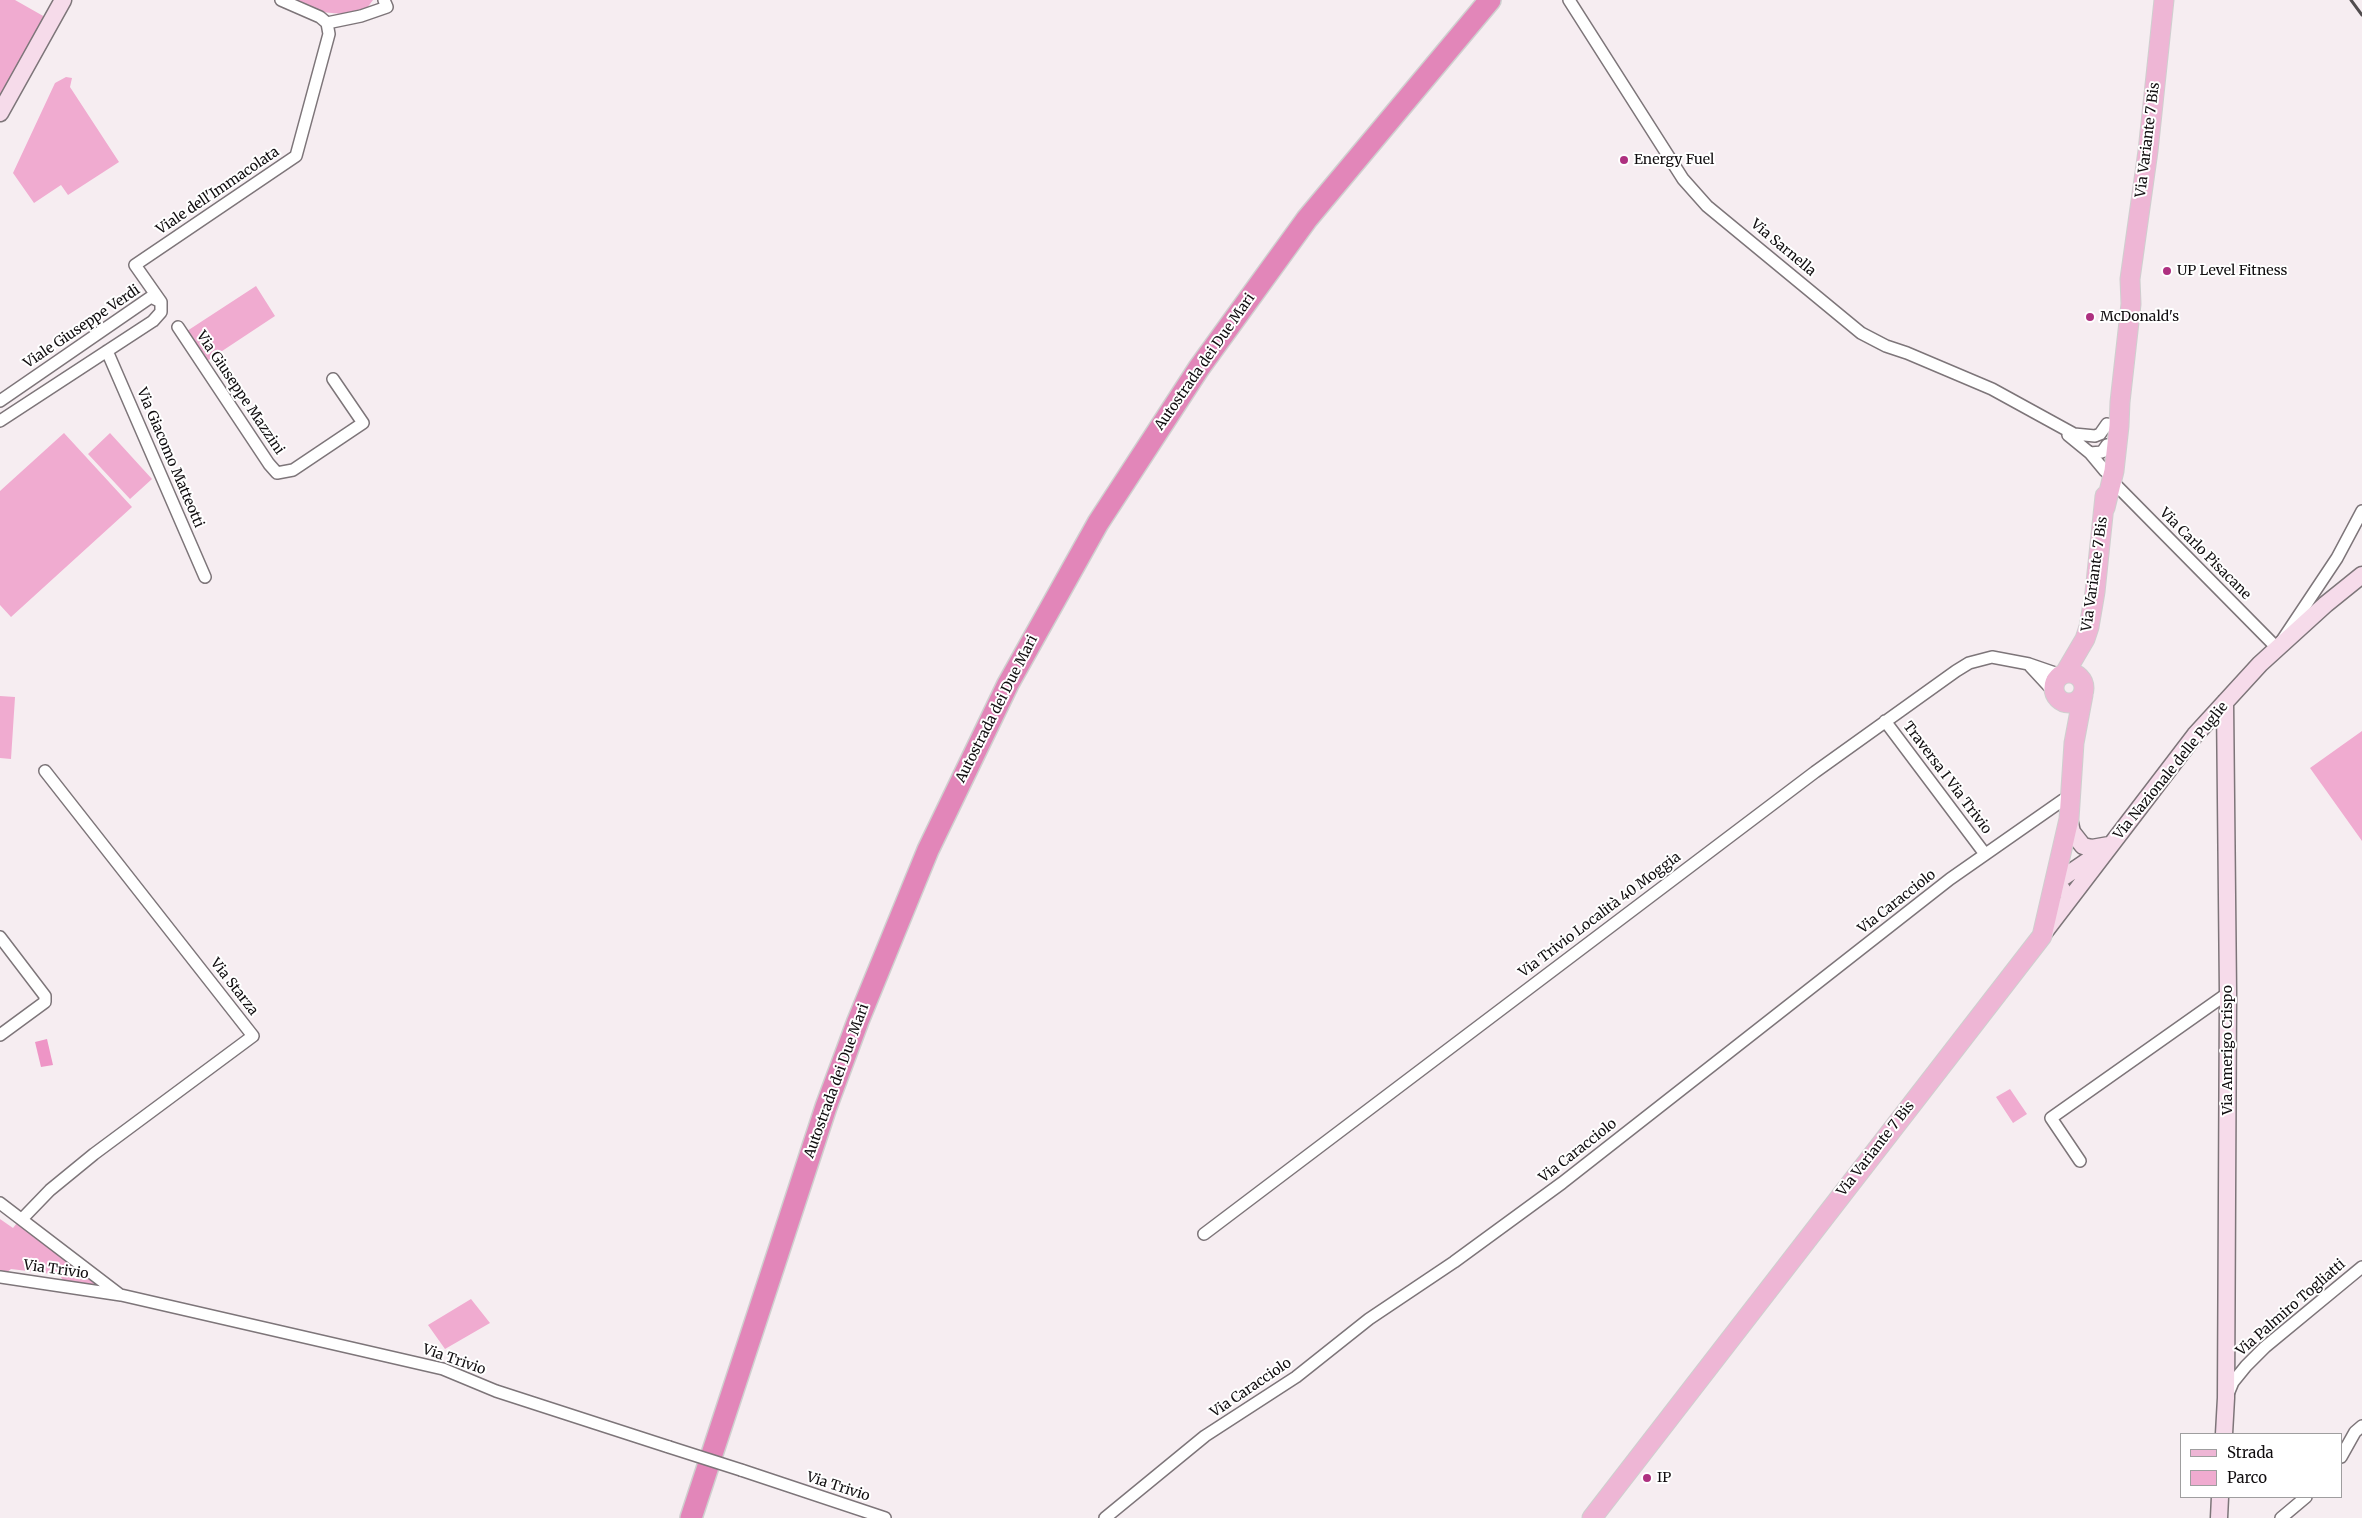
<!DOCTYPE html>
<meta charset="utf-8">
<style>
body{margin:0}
#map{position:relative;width:2362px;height:1518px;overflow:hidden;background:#f6edf1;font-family:Merriweather,serif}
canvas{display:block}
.legend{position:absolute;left:2180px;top:1433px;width:162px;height:65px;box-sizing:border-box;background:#fff;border:1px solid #9f9e9f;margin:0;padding:6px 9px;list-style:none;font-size:15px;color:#100d0f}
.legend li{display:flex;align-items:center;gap:10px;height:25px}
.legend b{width:25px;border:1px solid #9f9e9f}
</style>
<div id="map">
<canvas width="2362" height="1518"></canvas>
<ul class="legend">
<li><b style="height:6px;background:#eeb6d5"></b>Strada</li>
<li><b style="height:14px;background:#f0abd0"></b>Parco</li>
</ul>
</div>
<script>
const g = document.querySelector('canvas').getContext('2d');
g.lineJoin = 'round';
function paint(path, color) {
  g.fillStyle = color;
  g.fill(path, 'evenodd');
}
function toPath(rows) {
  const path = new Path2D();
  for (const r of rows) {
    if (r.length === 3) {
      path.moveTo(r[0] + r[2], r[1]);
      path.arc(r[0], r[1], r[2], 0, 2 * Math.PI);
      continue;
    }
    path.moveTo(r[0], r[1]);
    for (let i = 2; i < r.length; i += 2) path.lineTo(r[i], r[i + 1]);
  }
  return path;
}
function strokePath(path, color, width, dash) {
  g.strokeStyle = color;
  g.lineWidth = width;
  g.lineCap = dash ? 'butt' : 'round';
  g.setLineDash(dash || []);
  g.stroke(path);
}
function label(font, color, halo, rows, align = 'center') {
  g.font = font + ' Merriweather,serif';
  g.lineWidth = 4;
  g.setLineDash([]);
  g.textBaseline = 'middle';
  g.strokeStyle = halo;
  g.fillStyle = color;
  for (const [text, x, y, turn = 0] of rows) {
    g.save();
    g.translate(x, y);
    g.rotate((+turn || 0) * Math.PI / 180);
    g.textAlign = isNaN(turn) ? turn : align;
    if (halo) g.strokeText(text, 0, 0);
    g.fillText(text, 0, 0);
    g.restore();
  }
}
const green = toPath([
 [0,0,15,0,45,17,0,99],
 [293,0,373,0,367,8,343,14,321,12],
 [66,77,72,78,70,87,119,162,68,195,61,185,34,203,13,173,55,83],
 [256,286,275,316,207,361,187,331],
 [64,433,132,507,11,617,0,605,0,491],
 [110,433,152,479,130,499,88,454],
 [0,696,15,697,11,759,0,758],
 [2362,731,2362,841,2310,768],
 [2010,1089,2027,1114,2013,1123,1996,1097],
 [0,1219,13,1228,17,1223,94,1282,94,1285,63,1281,60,1275,11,1269,6,1273,0,1273],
 [471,1299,490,1323,445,1349,428,1325]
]);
const water = toPath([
 [47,1039,53,1065,41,1067,35,1042]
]);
const street = toPath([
 [1569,0,1683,179,1707,206,1861,333,1886,346,1907,353,1992,389,2074,434,2095,436,2100,434,2107,424],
 [327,23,361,16,387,7,384,0],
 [178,327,269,464,277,473,293,470,363,423,333,379],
 [107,351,205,577],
 [0,401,151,297,161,302],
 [0,421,153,321,161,312,161,302,135,265,296,156,329,34,327,23,320,17,281,0],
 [2068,435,2090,453,2105,471],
 [2090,453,2102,452,2107,445],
 [2112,481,2277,648,2337,558,2362,511],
 [2030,666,2055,693],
 [1885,721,1985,854],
 [0,937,45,996,45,1002,0,1035],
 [2080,1161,2051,1118,2228,993],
 [0,1203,119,1294],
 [22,1219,50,1190,94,1154,253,1036,45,771],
 [1204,1234,1815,772,1956,671,1969,663,1992,657,2029,664,2061,675],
 [0,1277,121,1295,443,1369,496,1391,669,1447],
 [2228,1394,2233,1382,2246,1366,2265,1347,2362,1267],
 [2341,1457,2355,1432,2362,1426],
 [741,1470,885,1518],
 [1105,1518,1205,1436,1296,1377,1369,1319,1454,1262,1562,1183,1950,879,2063,800],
 [2281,1518,2306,1497]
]);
const secondary = toPath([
 [0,113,63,0],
 [2069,819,2072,832,2083,846,2092,848,2109,845],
 [2062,889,2055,883,2099,853],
 [2043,934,2195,735,2260,664,2326,604,2362,575],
 [2224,1434,2226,1398,2228,993,2225,702],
 [2219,1518,2220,1497]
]);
const primary = toPath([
 [2105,508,2114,471,2119,426,2120,402,2131,304,2130,279,2148,151,2164,0],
 [2069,688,15],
 [2065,673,2085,639,2089,627,2095,592,2105,496],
 [1592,1518,2042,936,2069,819,2074,743,2083,695]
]);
const highway = toPath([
 [691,1518,826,1107,858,1021,928,850,1008,684,1098,523,1199,368,1307,219,1490,0]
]);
const rail = toPath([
 [2351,0,2362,15]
]);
const streetBridge = toPath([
 [669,1447,741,1470]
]);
const markers = [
 [1624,160,5,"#ae3080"],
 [2167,271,5,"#ae3080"],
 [2090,317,5,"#ae3080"],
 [1647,1478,5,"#ae3080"]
];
const streetNames = [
 ["Via Variante 7 Bis",2148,140,-83],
 ["Viale dell'Immacolata",218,191,-34],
 ["Via Sarnella",1783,248,40],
 ["Viale Giuseppe Verdi",82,327,-34],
 ["Autostrada dei Due Mari",1205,362,-55],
 ["Via Giuseppe Mazzini",240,393,56],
 ["Via Giacomo Matteotti",170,458,67],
 ["Via Carlo Pisacane",2205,554,45],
 ["Via Variante 7 Bis",2095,574,-82],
 ["Autostrada dei Due Mari",997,709,-63],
 ["Via Nazionale delle Puglie",2171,771,-51],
 ["Traversa I Via Trivio",1947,778,53],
 ["Via Caracciolo",1897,902,-38],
 ["Via Trivio Località 40 Moggia",1600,915,-37],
 ["Via Starza",234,987,52],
 ["Via Amerigo Crispo",2228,1050,-90],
 ["Autostrada dei Due Mari",837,1081,-70],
 ["Via Variante 7 Bis",1876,1149,-52],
 ["Via Caracciolo",1578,1151,-38],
 ["Via Trivio",56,1270,8],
 ["Via Palmiro Togliatti",2291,1308,-41],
 ["Via Trivio",454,1360,19],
 ["Via Caracciolo",1251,1388,-34],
 ["Via Trivio",838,1487,18]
];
const poiNames = [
 ["Energy Fuel",1634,160],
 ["UP Level Fitness",2177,271],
 ["McDonald's",2100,317],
 ["IP",1657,1478]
];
paint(green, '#f0abd0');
paint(water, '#ee95c6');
strokePath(street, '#7d7579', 14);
strokePath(secondary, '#7d7579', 19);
strokePath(primary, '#cfcfcf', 21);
strokePath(highway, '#cfcfcf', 24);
strokePath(street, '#fff', 11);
strokePath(secondary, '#f6dbea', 16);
strokePath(primary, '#eeb6d5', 19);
strokePath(highway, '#e286b9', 21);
strokePath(rail, '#514c4e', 3);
strokePath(streetBridge, '#7d7579', 14, []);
strokePath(streetBridge, '#fff', 11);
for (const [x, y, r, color] of markers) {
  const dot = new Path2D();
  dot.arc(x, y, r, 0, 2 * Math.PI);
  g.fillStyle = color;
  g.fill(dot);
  strokePath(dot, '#fff', 2);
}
label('14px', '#100d0f', '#fff', streetNames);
label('14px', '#100d0f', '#fff', poiNames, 'left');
</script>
